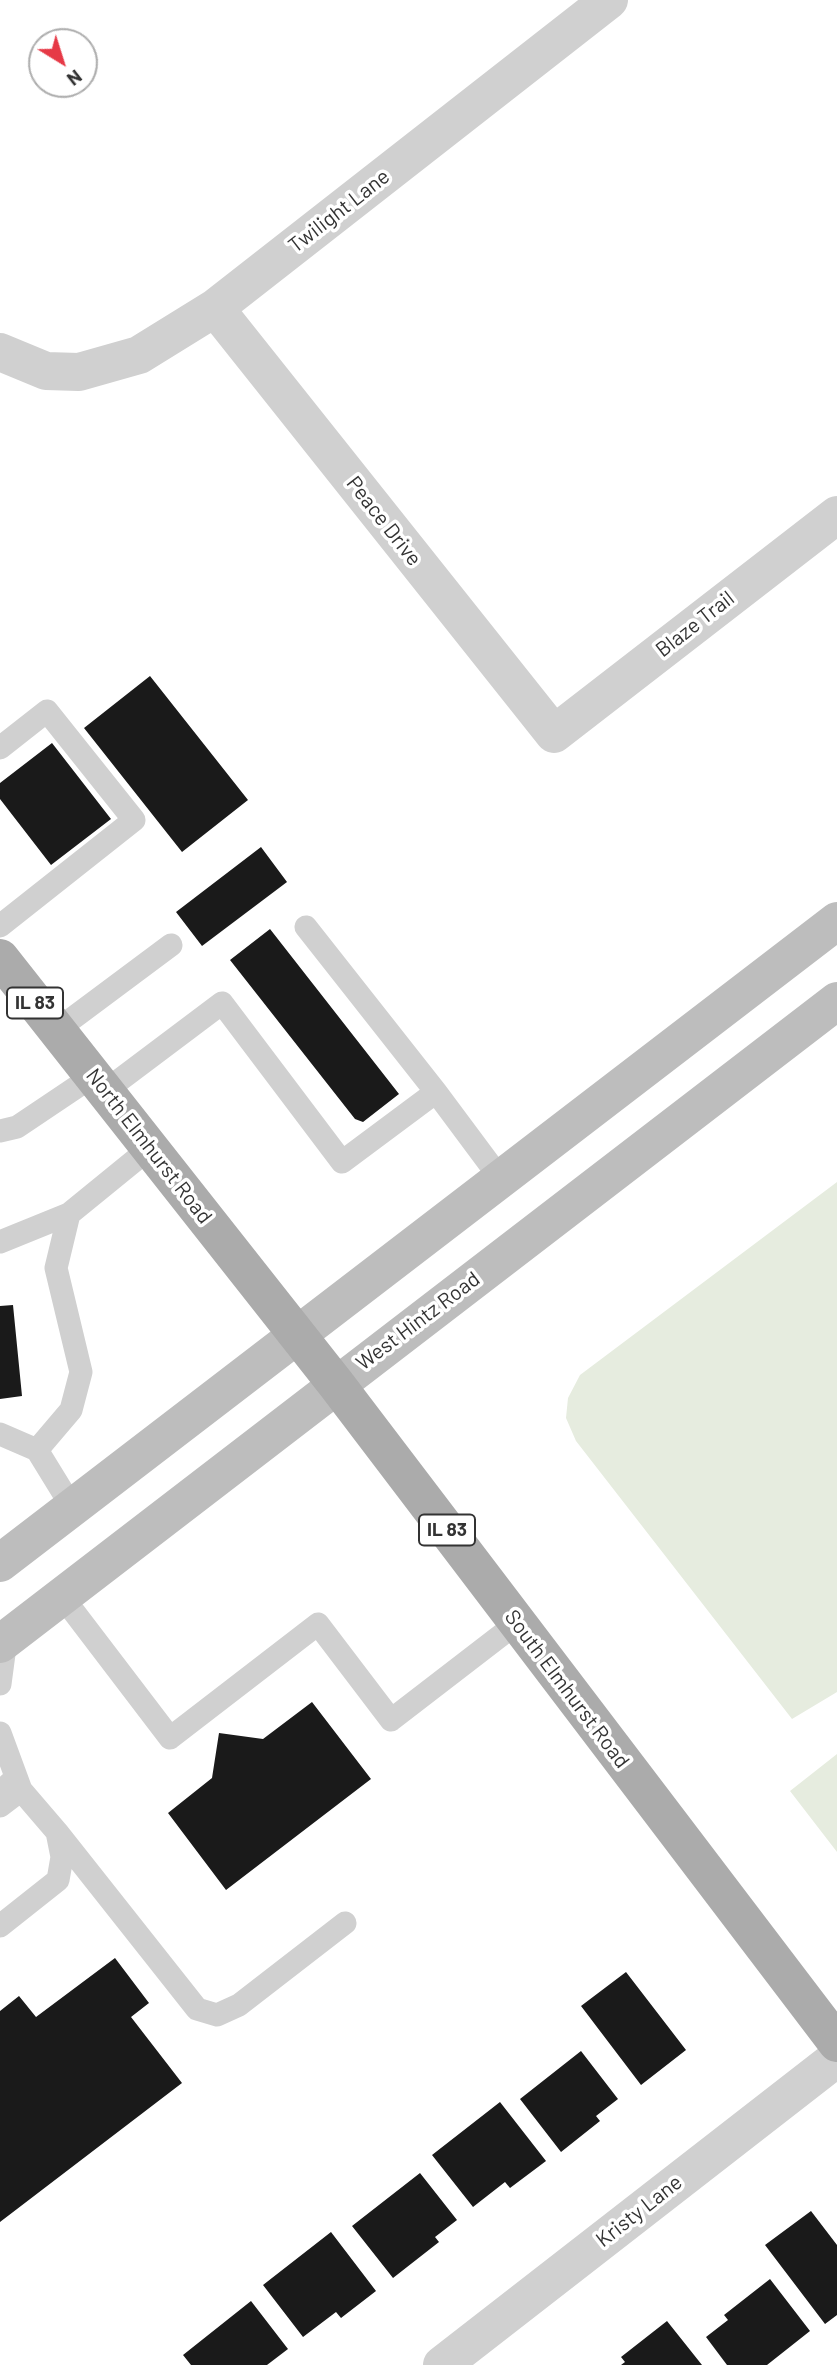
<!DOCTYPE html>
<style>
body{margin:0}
#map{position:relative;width:837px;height:2365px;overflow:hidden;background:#fff;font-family:Barlow,sans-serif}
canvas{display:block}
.north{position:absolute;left:28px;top:28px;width:70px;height:70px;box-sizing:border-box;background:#fff;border:2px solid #adadad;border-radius:50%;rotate:142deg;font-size:19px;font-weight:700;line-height:28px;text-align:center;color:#333}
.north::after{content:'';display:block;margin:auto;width:24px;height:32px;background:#e63946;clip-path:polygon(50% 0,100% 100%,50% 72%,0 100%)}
</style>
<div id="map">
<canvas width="837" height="2365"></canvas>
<div class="north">N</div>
</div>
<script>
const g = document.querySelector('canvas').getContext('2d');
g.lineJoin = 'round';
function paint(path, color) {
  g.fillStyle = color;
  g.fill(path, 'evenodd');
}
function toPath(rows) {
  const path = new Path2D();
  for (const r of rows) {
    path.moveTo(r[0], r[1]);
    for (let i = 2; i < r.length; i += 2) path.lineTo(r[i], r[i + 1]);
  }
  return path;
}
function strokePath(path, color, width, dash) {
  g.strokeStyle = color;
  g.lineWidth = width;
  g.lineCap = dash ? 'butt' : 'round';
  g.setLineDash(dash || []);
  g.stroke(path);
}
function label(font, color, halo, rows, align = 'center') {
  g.font = font + ' Barlow,sans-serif';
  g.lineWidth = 7;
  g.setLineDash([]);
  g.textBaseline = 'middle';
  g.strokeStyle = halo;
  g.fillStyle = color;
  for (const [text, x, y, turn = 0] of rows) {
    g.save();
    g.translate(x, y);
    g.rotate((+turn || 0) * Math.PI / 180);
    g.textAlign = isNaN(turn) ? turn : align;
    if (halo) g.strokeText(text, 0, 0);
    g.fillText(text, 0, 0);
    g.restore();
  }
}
const green = toPath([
 [837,1182,837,1692,792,1719,576,1441,566,1418,568,1398,580,1375],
 [837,1754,837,1852,790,1791]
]);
const building = toPath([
 [150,676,248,800,182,852,84,728],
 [52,743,111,819,51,865,0,799,0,783],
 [261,847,287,882,202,946,176,912],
 [270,929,399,1094,363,1122,355,1119,230,960],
 [13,1305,22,1396,0,1399,0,1306],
 [312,1702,371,1779,226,1890,168,1813,212,1778,219,1733,263,1739],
 [115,1958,149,2003,131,2017,182,2083,0,2222,0,2011,19,1996,36,2017],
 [626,1972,686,2050,641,2085,581,2006],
 [581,2051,618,2099,596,2116,600,2121,561,2152,520,2099],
 [500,2102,546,2161,510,2188,505,2182,473,2207,432,2155],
 [420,2173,457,2220,435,2237,439,2242,393,2278,352,2226],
 [811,2211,837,2245,837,2315,825,2324,765,2245],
 [331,2232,376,2291,341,2318,336,2312,303,2337,263,2285],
 [770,2279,810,2331,767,2365,727,2365,706,2337,728,2320,724,2315],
 [251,2301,288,2349,267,2365,191,2365,183,2355],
 [667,2321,702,2365,621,2365,625,2362,621,2357]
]);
const service = toPath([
 [0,748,47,711,134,820,0,926],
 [306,927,436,1092],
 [57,1030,171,945],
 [105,1091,222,1003,342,1162,436,1092,500,1178],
 [0,1131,17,1127,93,1076],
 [0,1242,69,1214],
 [0,1434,37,1450],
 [72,1507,37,1450,71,1410,81,1372,56,1268,69,1214,150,1148],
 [61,1595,170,1738,318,1624,391,1720,517,1623],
 [0,1684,6,1639],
 [0,1733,21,1790,57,1832,62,1857,58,1880,0,1926],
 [0,1806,21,1790,9,1784],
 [57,1832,197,2009,217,2015,239,2005,345,1923]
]);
const minor = toPath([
 [215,308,554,734,837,515],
 [0,352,46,371,79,372,139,355,215,308,609,0],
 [442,2365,837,2058]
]);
const secondary = toPath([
 [0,1563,837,921],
 [0,1644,837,1001]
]);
const primary = toPath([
 [0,958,336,1384,837,2043]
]);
const shields = [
 [35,1003,56],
 [447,1530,56]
];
const shieldNames = [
 ["IL 83",35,1003],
 ["IL 83",447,1530]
];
const streetNames = [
 ["Twilight Lane",339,211,-38],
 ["Peace Drive",384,521,52],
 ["Blaze Trail",695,624,-38],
 ["North Elmhurst Road",149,1146,52],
 ["West Hintz Road",418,1321,-37],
 ["South Elmhurst Road",567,1689,53],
 ["Kristy Lane",639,2211,-38]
];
paint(green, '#e6ecdf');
paint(building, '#1a1a1a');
strokePath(service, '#d0d0d0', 23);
strokePath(minor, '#d0d0d0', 38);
strokePath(secondary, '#bdbdbd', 38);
strokePath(primary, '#ababab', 38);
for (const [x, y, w] of shields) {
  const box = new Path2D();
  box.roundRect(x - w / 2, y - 15.5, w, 31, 5);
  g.fillStyle = '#fff';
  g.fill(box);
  strokePath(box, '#333', 2);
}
label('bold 19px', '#333', null, shieldNames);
label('21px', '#333', '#fff', streetNames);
</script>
